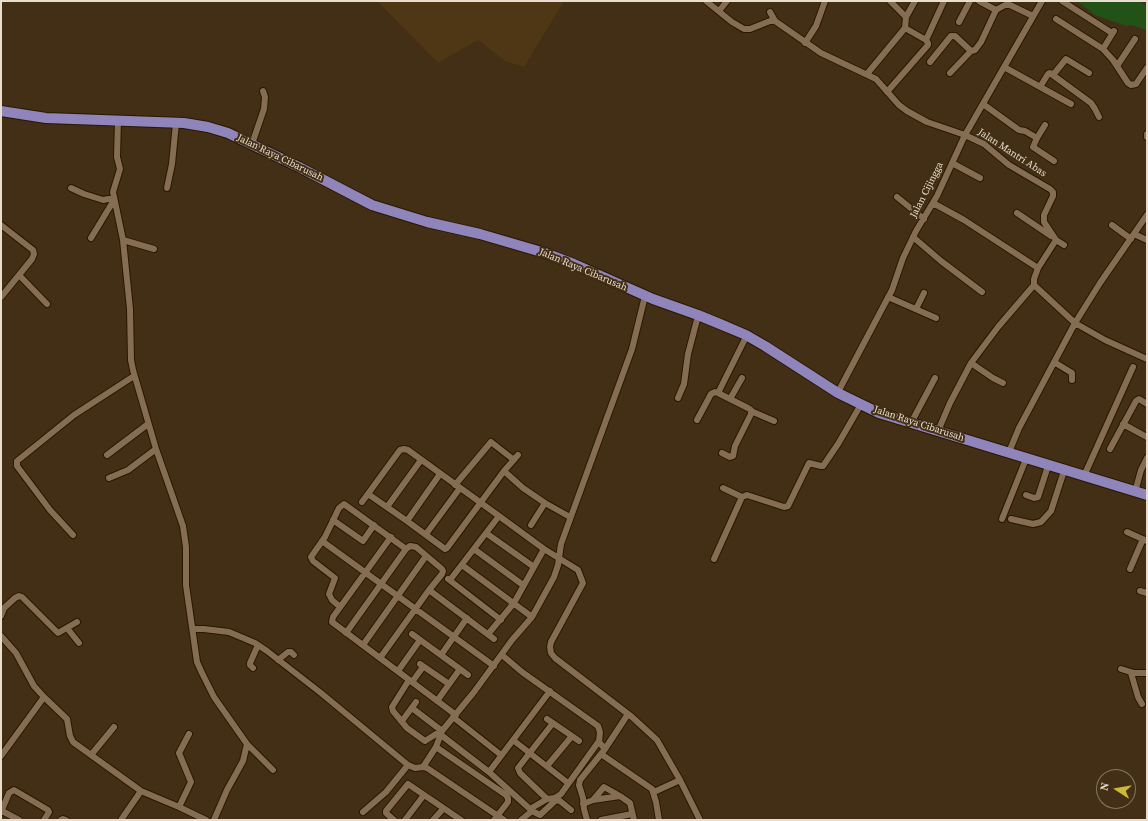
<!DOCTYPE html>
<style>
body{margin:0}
#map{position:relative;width:1148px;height:821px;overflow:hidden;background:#432f15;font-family:"Source Serif 4",serif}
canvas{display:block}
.frame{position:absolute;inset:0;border:2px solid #e9ddce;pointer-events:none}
.north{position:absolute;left:1096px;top:769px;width:40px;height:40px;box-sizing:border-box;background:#432f15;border:1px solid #85755f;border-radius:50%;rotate:282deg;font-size:11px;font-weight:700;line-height:16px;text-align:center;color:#e9ddce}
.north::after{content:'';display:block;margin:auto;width:14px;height:18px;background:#ccb938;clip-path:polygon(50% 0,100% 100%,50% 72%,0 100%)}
</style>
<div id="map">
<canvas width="1148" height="821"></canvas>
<div class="frame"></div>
<div class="north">N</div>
</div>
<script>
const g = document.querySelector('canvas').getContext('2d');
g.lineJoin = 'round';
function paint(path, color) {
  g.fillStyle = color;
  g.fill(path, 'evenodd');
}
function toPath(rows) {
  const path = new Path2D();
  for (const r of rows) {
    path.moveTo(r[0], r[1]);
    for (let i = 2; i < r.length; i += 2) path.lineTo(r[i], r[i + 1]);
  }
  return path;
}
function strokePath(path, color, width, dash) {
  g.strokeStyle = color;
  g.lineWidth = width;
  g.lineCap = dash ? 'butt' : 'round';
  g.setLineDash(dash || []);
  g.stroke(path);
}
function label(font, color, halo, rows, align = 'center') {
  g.font = font + ' "Source Serif 4",serif';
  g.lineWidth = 4;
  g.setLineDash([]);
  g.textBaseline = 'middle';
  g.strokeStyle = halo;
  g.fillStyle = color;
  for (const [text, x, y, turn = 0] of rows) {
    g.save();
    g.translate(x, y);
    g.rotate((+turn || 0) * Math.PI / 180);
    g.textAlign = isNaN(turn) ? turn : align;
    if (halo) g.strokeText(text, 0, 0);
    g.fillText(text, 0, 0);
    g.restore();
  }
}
const built = toPath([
 [377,1,564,1,524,67,505,61,478,40,438,63]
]);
const green = toPath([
 [1077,1,1138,1,1147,6,1147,30,1131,25,1126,26,1095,15]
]);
const street = toPath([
 [706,1,732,22,744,29,750,29,770,21,775,21,821,53,876,79,899,105,907,111,927,122,965,135,984,144,1009,165,1050,189,1053,192,1053,196,1044,215,1044,222,1056,240,1038,268,1034,279,1034,285,1075,323,1105,340,1147,359],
 [890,1,906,17],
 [979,1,996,10,1005,5,1010,5,1033,16],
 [1062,1,1112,33],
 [719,11,727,1],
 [770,12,775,21],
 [1056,19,1103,49,1113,60,1128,83,1131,85,1136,84,1147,68],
 [959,22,970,1],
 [905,28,926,40],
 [805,43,816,26,825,1],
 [1103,49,1114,31],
 [930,62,951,36,955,36,971,51,975,50,981,42,996,10],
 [1117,66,1135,39],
 [1004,67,1071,104],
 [950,73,971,51],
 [867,74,905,28,906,17,915,1],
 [1053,75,1066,59,1089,73],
 [1040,87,1048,74,1050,73,1091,103,1095,109,1099,117],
 [887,92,928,45,928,43,926,40,944,1],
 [983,104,1019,130,1025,131,1037,138,1045,125],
 [118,120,117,157,120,169,113,192,123,240,130,309,131,360,133,370,156,449,183,526,186,547,186,585,197,662,202,673,214,697,247,744,243,761,227,790,214,820],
 [1147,134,1147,137],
 [1037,138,1033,147,1054,161],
 [252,144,264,109,265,97,263,91],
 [952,163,980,178],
 [71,188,84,194,103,200,114,198],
 [167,188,172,164,176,123],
 [897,197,924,219],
 [933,203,964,220,1038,268],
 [1017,213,1051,236],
 [1,225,33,250,34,254,32,259,1,297],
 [1112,225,1131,239],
 [1134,234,1147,240],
 [913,237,941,261,982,292],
 [91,238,114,200],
 [123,240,154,249],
 [1056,240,1064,245],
 [19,275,47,304],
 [888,297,936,318],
 [916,309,924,293],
 [1054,362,1072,373,1072,380],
 [971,363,993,378,1003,383],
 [837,394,892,290,903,258,916,231,937,196,965,135,1042,1],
 [678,398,684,384,688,354,698,316],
 [730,399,742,378],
 [751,411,774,421],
 [697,420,711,394,715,392,718,393],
 [911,423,935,378],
 [1123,424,1147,437],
 [938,431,950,403,971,363,998,327,1034,285],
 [1110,449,1136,401,1139,399,1147,404],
 [1009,452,1019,428,1075,323,1100,283,1147,215],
 [722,453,730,457,733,456,735,446,751,414,751,410,748,408,718,393,746,337],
 [107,455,148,424],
 [504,471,523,488,545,503,570,517],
 [1084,476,1133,367],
 [109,478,128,470,156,449],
 [455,485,491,442,514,460],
 [723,488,742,497],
 [1135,492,1141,470,1147,458],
 [368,494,407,521,440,474],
 [1026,495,1034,498,1038,497,1048,466],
 [362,502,400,450,404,449,408,450,499,516],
 [387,507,421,460],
 [1002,519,1026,459],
 [1011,519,1033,524,1041,522,1051,511,1064,471],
 [333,520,363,541,374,525],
 [407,521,445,549,447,548,504,471,518,455],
 [531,525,545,503],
 [1127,532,1147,541],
 [486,533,534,567],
 [426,534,460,488],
 [73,535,50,510,17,466,17,461,74,415,134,376],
 [391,537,333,617,332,622,456,715],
 [322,541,494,666],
 [474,549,523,585],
 [714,559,742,497,747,495,784,507,788,506,809,463,821,466,823,466,838,444,860,406],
 [462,565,532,617],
 [1130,569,1143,539],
 [448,579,501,620],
 [450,580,499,516,544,549,578,570,583,583,551,642,550,647,551,653,555,658,632,717,657,740,680,780,700,820],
 [429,590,494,639],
 [1140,591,1147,593],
 [340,607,332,600,329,594,335,578,313,561,311,557,325,537,339,508,344,504,406,549,410,546,416,547,442,569,443,571,442,574,429,590,380,658],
 [1,616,4,608,15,598,19,596,22,597,58,633,77,622],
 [67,628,79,643],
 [193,629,204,629,229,632,255,643,267,651,321,693,408,765,415,768,423,767,427,768,504,820],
 [346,633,406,549],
 [489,633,514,603,544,549],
 [412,634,460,669,437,701],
 [1,636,16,653,34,686,44,697,67,719,70,736,73,742,141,791,179,807,206,820],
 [363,645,426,556],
 [441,655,467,618],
 [502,655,522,672,598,726,600,732,599,742,605,749],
 [278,660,288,652,291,652,294,655],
 [420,664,449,684],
 [253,668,250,665,250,663,258,645],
 [460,669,468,675],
 [1121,669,1134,673,1147,673],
 [398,671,420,640],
 [1131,673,1138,697,1142,704],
 [409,680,392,707,393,711,407,728,425,741,436,734,441,735,489,772,530,809,547,799,520,773,518,768,553,723],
 [412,682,423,667],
 [412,708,442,731],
 [453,717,501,755],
 [547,719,572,736,547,766],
 [402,721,416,702],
 [572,736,579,741],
 [513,740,568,783],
 [247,744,273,770],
 [436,747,442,731,474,692,512,640,532,617,554,577,558,565,561,544,632,349,645,296],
 [601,754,652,789,656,802,659,820],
 [91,755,114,727],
 [1,756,44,697],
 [423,767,436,747,506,795,508,798,508,802,494,820],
 [489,772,550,691],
 [654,792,680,780],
 [547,799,555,798,561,794,599,741],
 [593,800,604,787,620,796],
 [583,804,593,800,620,796,630,803,634,820],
 [179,807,191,782,179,753,189,734],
 [2,811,19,820],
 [1,812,9,793,14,790,48,810,49,812,44,820],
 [363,812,386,792,408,765],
 [61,820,63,819,66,820],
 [121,820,141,791],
 [394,820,386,813,386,811,408,784,461,820],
 [405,820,424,795],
 [433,820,443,809],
 [521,820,532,811,540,815,556,800,560,801,571,810],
 [587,820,584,809,583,798,579,785,580,780,605,749,628,714],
 [601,820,632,814]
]);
const primary = toPath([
 [1,111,46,118,184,123,208,127,228,133,299,167,372,205,427,222,480,234,545,253,574,264,653,299,698,315,720,324,746,335,765,346,838,393,879,413,1147,495]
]);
const streetNames = [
 ["Jalan Mantri Abas",1012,153,33],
 ["Jalan Raya Cibarusah",280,158,26],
 ["Jalan Cijingga",927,190,-63],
 ["Jalan Raya Cibarusah",583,270,23],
 ["Jalan Raya Cibarusah",919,424,18]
];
paint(built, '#4f3615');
paint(green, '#225215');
strokePath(street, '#291700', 8);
strokePath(primary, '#291700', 12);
strokePath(street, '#846d52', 6);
strokePath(primary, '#9085ba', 10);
label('10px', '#e9ddce', '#432f15', streetNames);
</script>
